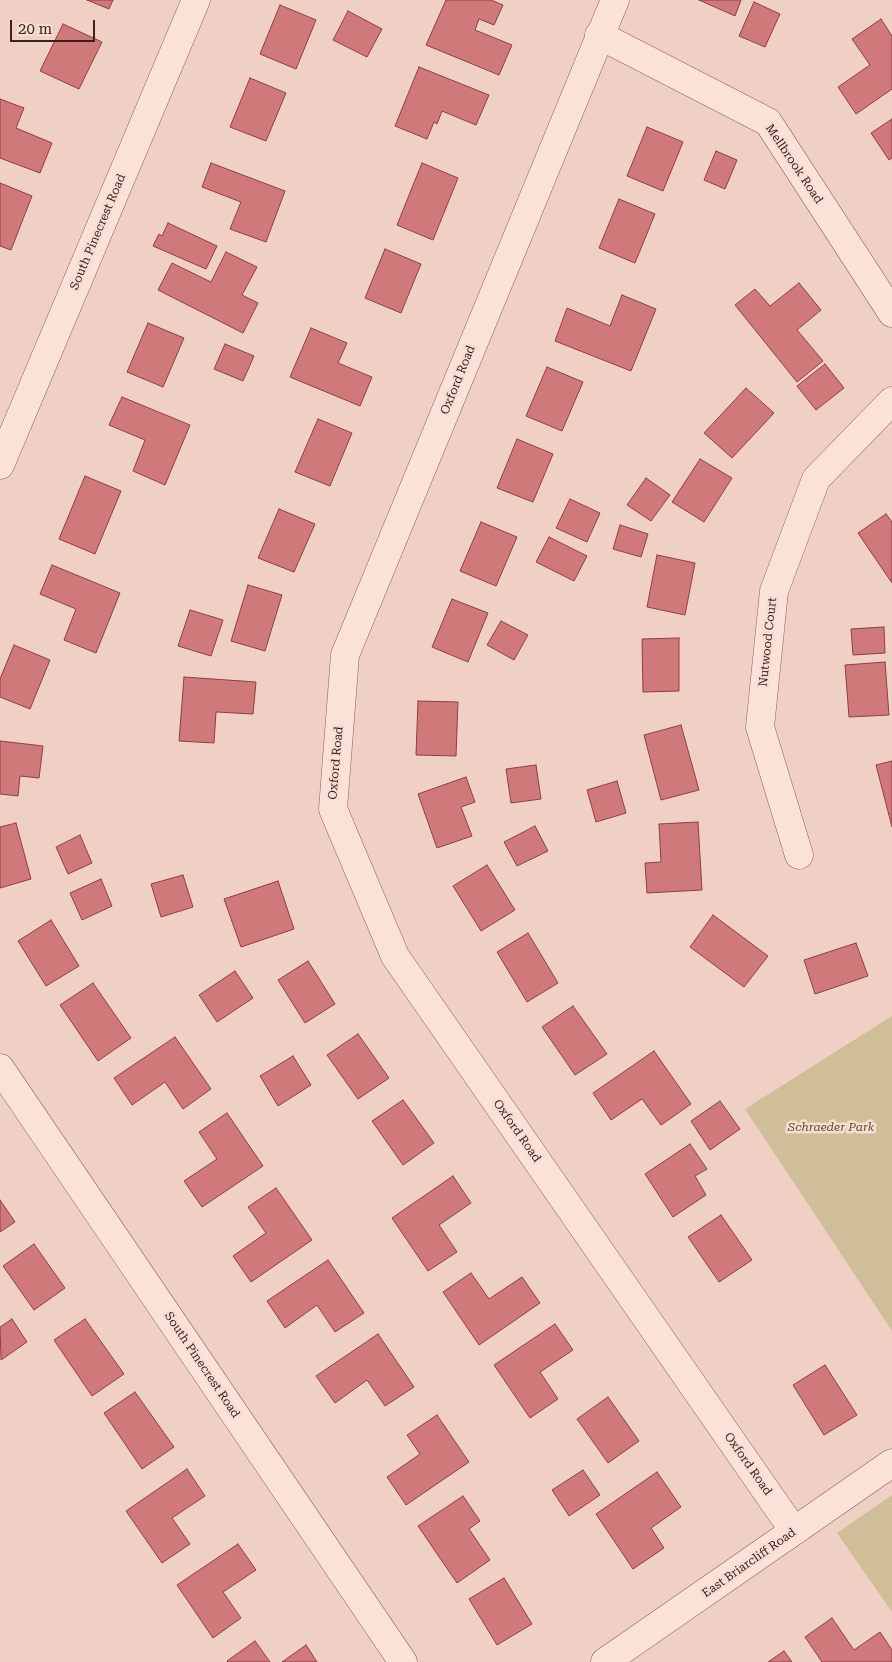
<!DOCTYPE html>
<style>
body{margin:0}
#map{position:relative;width:892px;height:1662px;overflow:hidden;background:#f0d0c5;font-family:"Roboto Serif",serif}
canvas{display:block}
.scale{position:absolute;left:10px;top:20px;width:85px;height:22px;box-sizing:border-box;border:2px solid #3c201e;border-top:0;padding-left:6px;font-size:15px;line-height:18px;white-space:nowrap;color:#3c201e;-webkit-text-stroke:4px #f7ded5;paint-order:stroke}
</style>
<div id="map">
<canvas width="892" height="1662"></canvas>
<div class="scale">20 m</div>
</div>
<script>
const g = document.querySelector('canvas').getContext('2d');
g.lineJoin = 'round';
function paint(path, color) {
  g.fillStyle = color;
  g.fill(path, 'evenodd');
}
function toPath(rows) {
  const path = new Path2D();
  for (const r of rows) {
    path.moveTo(r[0], r[1]);
    for (let i = 2; i < r.length; i += 2) path.lineTo(r[i], r[i + 1]);
  }
  return path;
}
function strokePath(path, color, width, dash) {
  g.strokeStyle = color;
  g.lineWidth = width;
  g.lineCap = dash ? 'butt' : 'round';
  g.setLineDash(dash || []);
  g.stroke(path);
}
function label(font, color, halo, rows, align = 'center') {
  g.font = font + ' "Roboto Serif",serif';
  g.lineWidth = 5;
  g.setLineDash([]);
  g.textBaseline = 'middle';
  g.strokeStyle = halo;
  g.fillStyle = color;
  for (const [text, x, y, turn = 0] of rows) {
    g.save();
    g.translate(x, y);
    g.rotate((+turn || 0) * Math.PI / 180);
    g.textAlign = isNaN(turn) ? turn : align;
    if (halo) g.strokeText(text, 0, 0);
    g.fillText(text, 0, 0);
    g.restore();
  }
}
const green = toPath([
 [892,1016,892,1331,745,1109],
 [892,1495,892,1612,837,1533]
]);
const building = toPath([
 [87,0,113,0,109,9,87,0],
 [446,0,491,0,503,5,494,25,479,19,475,30,512,45,499,75,426,45,446,0],
 [699,0,741,0,735,16,699,0],
 [754,2,780,14,765,47,739,36,754,2],
 [280,5,316,20,296,69,260,54,280,5],
 [348,11,382,29,367,57,333,40,348,11],
 [881,19,892,36,892,89,856,114,838,87,870,65,852,39,881,19],
 [63,24,102,42,79,89,40,71,63,24],
 [419,67,489,95,476,125,442,111,437,124,434,122,427,139,395,126,419,67],
 [250,78,286,93,266,141,230,127,250,78],
 [0,99,24,108,16,128,52,143,40,173,0,158,0,99],
 [892,119,892,158,889,160,871,133,892,119],
 [647,127,683,142,663,191,627,176,647,127],
 [716,151,737,160,725,189,704,180,716,151],
 [211,163,285,191,266,242,230,229,241,202,202,187,211,163],
 [422,163,458,178,433,240,397,225,422,163],
 [0,183,32,196,11,250,0,246,0,183],
 [619,199,655,214,635,263,599,248,619,199],
 [168,223,217,246,206,269,153,246,159,234,162,236,168,223],
 [385,249,421,264,401,313,365,298,385,249],
 [226,252,257,267,242,295,258,303,243,333,158,290,172,263,211,282,226,252],
 [799,283,821,310,797,330,823,361,797,382,735,305,755,289,770,306,799,283],
 [622,295,656,309,631,371,555,341,567,308,610,326,622,295],
 [148,323,184,338,163,387,127,372,148,323],
 [311,328,347,343,338,363,372,377,360,406,290,377,311,328],
 [225,344,254,356,243,381,214,369,225,344],
 [825,364,844,388,816,410,797,386,825,364],
 [547,367,583,382,562,431,526,416,547,367],
 [746,388,774,413,732,458,704,433,746,388],
 [122,397,190,425,165,485,133,471,145,440,109,425,122,397],
 [318,419,352,433,330,486,295,472,318,419],
 [517,439,553,454,533,502,497,488,517,439],
 [700,459,732,478,704,522,672,502,700,459],
 [85,476,121,491,95,554,59,539,85,476],
 [646,478,670,495,651,521,627,505,646,478],
 [570,499,600,513,587,542,556,528,570,499],
 [279,509,315,524,294,572,258,558,279,509],
 [886,514,892,522,892,583,858,533,886,514],
 [481,522,517,537,496,586,460,571,481,522],
 [620,525,648,534,641,557,613,549,620,525],
 [549,537,587,556,574,581,536,562,549,537],
 [657,555,695,563,685,615,647,607,657,555],
 [52,565,120,593,96,653,64,640,76,609,40,594,52,565],
 [248,585,282,595,265,651,231,641,248,585],
 [452,599,488,613,468,662,432,647,452,599],
 [190,610,223,620,211,656,178,646,190,610],
 [501,621,528,635,514,660,487,645,501,621],
 [884,627,885,653,853,655,851,629,884,627],
 [679,638,679,691,643,692,642,639,679,638],
 [14,645,50,660,30,709,0,697,0,679,14,645],
 [885,662,889,715,849,717,845,665,885,662],
 [184,677,256,682,253,714,216,712,214,743,179,741,184,677],
 [418,701,458,702,456,756,416,755,418,701],
 [681,725,699,790,661,800,644,735,681,725],
 [0,741,43,746,39,778,20,776,18,796,0,794,0,741],
 [892,761,892,827,876,765,892,761],
 [536,765,541,799,511,803,506,769,536,765],
 [466,777,475,802,461,807,472,836,437,848,418,794,466,777],
 [617,781,626,813,596,822,587,790,617,781],
 [698,822,702,890,647,893,645,863,661,862,659,824,698,822],
 [16,823,31,879,0,888,0,827,16,823],
 [535,826,548,851,517,866,504,842,535,826],
 [80,835,92,863,68,874,56,847,80,835],
 [487,865,515,910,481,931,453,886,487,865],
 [183,875,193,907,161,917,151,884,183,875],
 [101,879,112,906,82,920,70,893,101,879],
 [278,881,294,929,241,947,224,899,278,881],
 [713,915,768,956,744,987,690,947,713,915],
 [51,920,79,966,46,986,18,941,51,920],
 [528,933,558,983,527,1002,497,952,528,933],
 [856,943,868,976,815,994,804,960,856,943],
 [308,961,335,1004,305,1023,278,980,308,961],
 [235,971,253,998,217,1022,199,995,235,971],
 [93,983,131,1038,98,1061,60,1005,93,983],
 [573,1006,607,1054,575,1075,542,1027,573,1006],
 [358,1034,389,1078,358,1099,327,1055,358,1034],
 [175,1037,211,1089,183,1109,165,1082,132,1105,114,1078,175,1037],
 [654,1051,691,1104,661,1125,642,1099,611,1120,593,1093,654,1051],
 [293,1056,311,1085,278,1106,260,1076,293,1056],
 [403,1100,434,1143,403,1165,372,1121,403,1100],
 [720,1101,740,1129,710,1150,691,1121,720,1101],
 [227,1113,263,1166,202,1207,184,1181,217,1159,199,1132,227,1113],
 [690,1144,707,1169,695,1176,706,1195,673,1217,645,1174,690,1144],
 [453,1176,471,1203,439,1225,457,1252,428,1271,392,1218,453,1176],
 [276,1188,312,1240,251,1282,233,1256,266,1233,248,1207,276,1188],
 [0,1200,15,1222,0,1232,0,1200],
 [721,1215,752,1260,719,1282,688,1237,721,1215],
 [34,1244,65,1288,34,1310,3,1266,34,1244],
 [328,1260,364,1313,335,1332,317,1305,285,1328,267,1301,328,1260],
 [471,1273,489,1299,522,1277,540,1303,479,1345,443,1292,471,1273],
 [12,1319,27,1342,1,1360,0,1327,12,1319],
 [85,1319,124,1374,92,1396,54,1340,85,1319],
 [555,1324,573,1350,540,1372,558,1399,530,1418,494,1365,555,1324],
 [378,1334,414,1387,385,1406,367,1380,335,1403,316,1376,378,1334],
 [825,1365,857,1415,824,1435,793,1385,825,1365],
 [135,1392,174,1447,142,1469,104,1413,135,1392],
 [608,1397,639,1441,608,1463,577,1419,608,1397],
 [437,1415,469,1462,406,1505,387,1477,420,1454,407,1435,437,1415],
 [187,1469,205,1496,172,1518,190,1544,162,1563,126,1511,187,1469],
 [583,1470,600,1495,569,1516,552,1490,583,1470],
 [657,1472,681,1507,651,1528,664,1548,633,1569,596,1514,657,1472],
 [463,1496,480,1521,469,1529,490,1560,457,1583,418,1526,463,1496],
 [238,1544,256,1570,223,1592,241,1618,213,1638,177,1585,238,1544],
 [504,1578,532,1624,497,1645,469,1599,504,1578],
 [832,1618,854,1650,880,1632,892,1650,892,1662,822,1662,805,1637,832,1618],
 [255,1641,270,1662,228,1662,227,1661,255,1641],
 [306,1645,317,1662,282,1662,306,1645],
 [784,1651,792,1662,768,1662,784,1651]
]);
const minor = toPath([
 [615,0,345,655,333,809,395,956,794,1531],
 [599,35,768,122,892,313],
 [0,465,196,0],
 [799,855,760,727,774,591,816,479,892,401],
 [0,1068,403,1662]
]);
const tertiary = toPath([
 [605,1662,892,1463]
]);
const streetNames = [
 ["Mellbrook Road",794,164,56],
 ["South Pinecrest Road",98,232,-67],
 ["Oxford Road",458,380,-68],
 ["Nutwood Court",768,642,-84],
 ["Oxford Road",336,763,-85],
 ["Oxford Road",517,1131,55],
 ["South Pinecrest Road",202,1365,56],
 ["Oxford Road",748,1464,55],
 ["East Briarcliff Road",749,1563,-35]
];
const parkNames = [
 ["Schraeder Park",831,1127]
];
paint(green, '#cfbe98');
paint(building, '#d0797a');
strokePath(building, '#8d3e41', 1);
strokePath(minor, '#8c5f5a', 29);
strokePath(tertiary, '#8c5f5a', 29);
strokePath(minor, '#fae2d8', 28);
strokePath(tertiary, '#fae2d8', 28);
label('12px', '#3c201e', '#f7ded5', streetNames);
label('italic 12px', '#594f24', '#f7ded5', parkNames);
</script>
